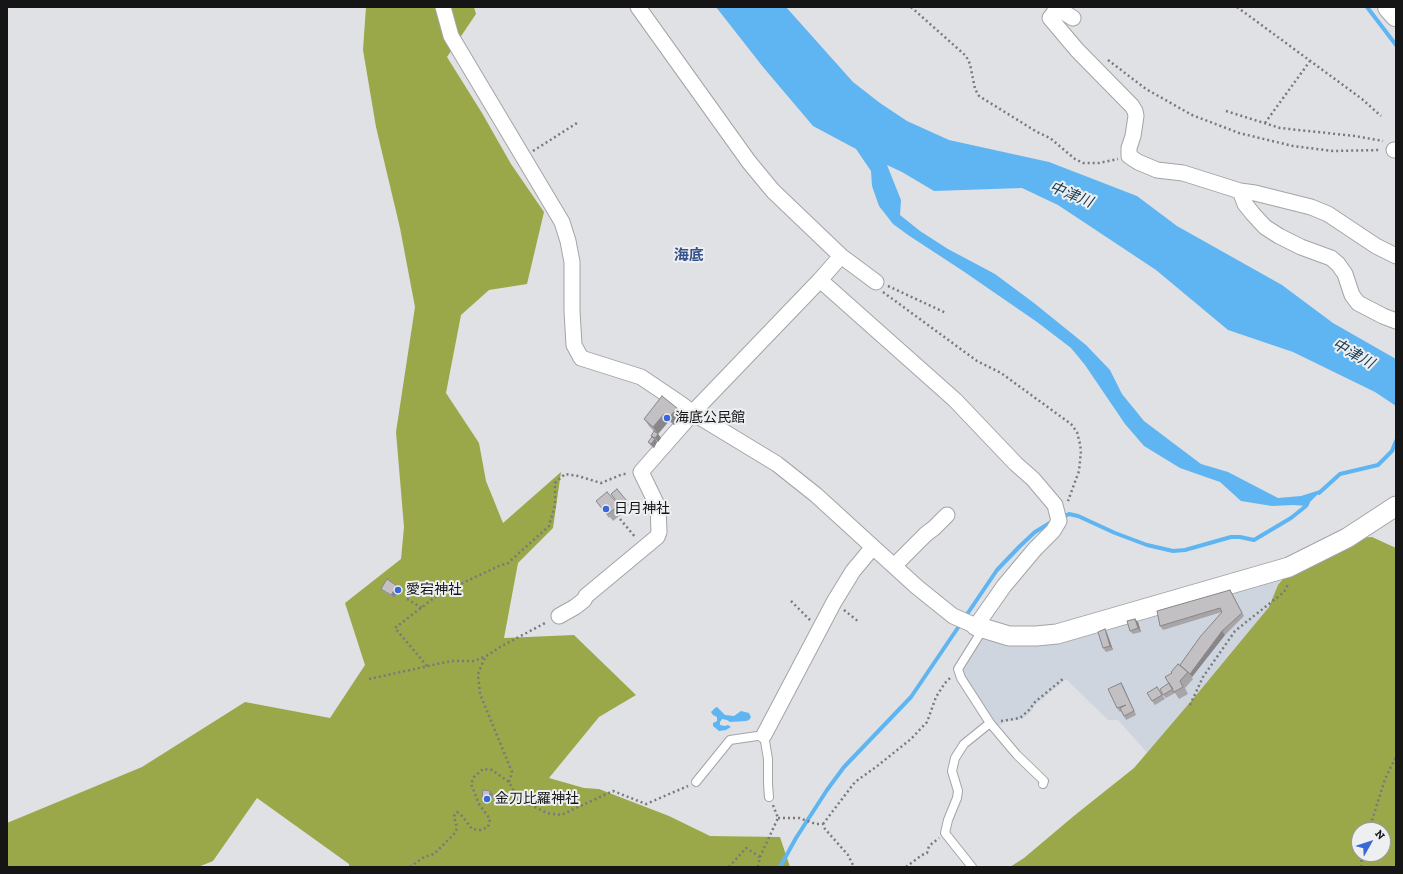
<!DOCTYPE html>
<meta charset="utf-8">
<style>
body{margin:0}
#map{position:relative;width:1403px;height:874px;overflow:hidden;background:#e0e1e4;font-family:"Zilla Slab",serif}
canvas{display:block}
.frame{position:absolute;inset:0;border:8px solid #151516;pointer-events:none}
.north{position:absolute;left:1351px;top:822px;width:40px;height:40px;box-sizing:border-box;background:#edeff1;border:1px solid #979899;border-radius:50%;rotate:51deg;font-size:11px;font-weight:700;line-height:16px;text-align:center;color:#151516}
.north::after{content:'';display:block;margin:auto;width:14px;height:18px;background:#3867d7;clip-path:polygon(50% 0,100% 100%,50% 72%,0 100%)}
</style>
<div id="map">
<canvas width="1403" height="874"></canvas>
<div class="frame"></div>
<div class="north">N</div>
</div>
<script>
const g = document.querySelector('canvas').getContext('2d');
g.lineJoin = 'round';
function paint(path, color) {
  g.fillStyle = color;
  g.fill(path, 'evenodd');
}
function toPath(rows) {
  const path = new Path2D();
  for (const r of rows) {
    path.moveTo(r[0], r[1]);
    for (let i = 2; i < r.length; i += 2) path.lineTo(r[i], r[i + 1]);
  }
  return path;
}
function strokePath(path, color, width, dash) {
  g.strokeStyle = color;
  g.lineWidth = width;
  g.lineCap = dash ? 'butt' : 'round';
  g.setLineDash(dash || []);
  g.stroke(path);
}
function label(font, color, halo, rows, align = 'center') {
  g.font = font + ' "Zilla Slab","Noto Sans JP",serif';
  g.lineWidth = 4;
  g.setLineDash([]);
  g.textBaseline = 'middle';
  g.strokeStyle = halo;
  g.fillStyle = color;
  for (const [text, x, y, turn = 0] of rows) {
    g.save();
    g.translate(x, y);
    g.rotate((+turn || 0) * Math.PI / 180);
    g.textAlign = isNaN(turn) ? turn : align;
    if (halo) g.strokeText(text, 0, 0);
    g.fillText(text, 0, 0);
    g.restore();
  }
}
const built = toPath([
 [1315,563,1159,766,1118,720,1108,720,1066,679,1035,705,1031,712,1022,719,1005,722,997,727,962,674,963,662,981,635,1003,640]
]);
const forest = toPath([
 [366,7,474,7,476,14,447,57,482,113,511,164,544,212,527,284,489,290,461,315,446,393,479,443,486,481,503,523,561,472,553,528,518,563,504,638,574,635,636,695,599,717,549,778,584,788,599,789,669,816,710,836,780,837,790,867,349,867,349,864,257,798,213,861,198,867,7,867,7,823,142,767,245,702,330,718,365,665,345,603,401,559,404,527,396,432,415,307,400,228,376,127,363,50],
 [1372,537,1396,548,1396,867,1010,867,1024,858,1075,815,1134,768,1198,693,1269,607,1278,585,1294,566,1356,538],
 [1359,830,1383,830,1383,854,1359,854]
]);
const water = toPath([
 [716,7,786,7,853,82,880,103,907,121,949,140,1049,162,1137,196,1177,226,1282,285,1333,323,1396,359,1396,406,1375,392,1293,352,1228,330,1156,270,1058,205,1022,188,934,191,902,172,887,165,901,200,900,215,920,231,948,249,995,274,1034,303,1086,345,1110,370,1122,394,1144,421,1201,464,1228,472,1278,498,1301,496,1323,489,1306,506,1293,505,1272,506,1241,501,1220,482,1180,468,1144,446,1125,424,1085,365,1071,348,1037,322,963,271,908,235,893,224,879,206,872,186,871,171,856,149,813,126,763,67],
 [717,707,725,715,734,716,741,711,749,713,751,717,749,720,746,721,730,722,727,720,722,719,720,722,720,725,725,726,728,725,731,727,726,730,719,731,713,726,713,723,717,721,717,717,713,715,711,712,715,708]
]);
const stream = toPath([
 [1367,7,1396,45],
 [1319,493,1340,474,1378,465,1392,451,1396,441],
 [1061,518,1069,514,1078,516,1115,533,1147,545,1173,551,1185,550,1231,537,1240,537,1254,540,1291,518,1306,506,1308,502],
 [780,867,796,838,827,790,844,767,911,697,997,570,1020,546,1035,532,1053,521]
]);
const path = toPath([
 [911,7,966,56,970,64,975,89,979,96,1037,132,1050,138,1075,159,1083,163,1099,163,1118,159],
 [1237,7,1362,99,1381,116],
 [1108,60,1146,89,1192,115,1239,133,1293,146,1333,151,1381,150],
 [1226,111,1280,128,1355,136,1383,141],
 [1265,123,1310,61],
 [533,151,577,123],
 [888,286,946,313],
 [883,292,977,361,1001,373,1071,424,1077,432,1080,444,1081,451,1079,471,1068,501],
 [620,519,636,538],
 [407,599,422,608],
 [791,601,810,620],
 [844,610,859,622],
 [427,666,395,628,439,594,499,566,508,563,549,526,555,505,555,483,565,474,578,476,601,483,623,474,628,474],
 [369,679,451,661,474,661,484,657],
 [1190,705,1203,677,1235,631,1284,592,1289,583],
 [1001,721,1020,718,1029,710,1035,702,1064,678],
 [509,782,512,772,480,694,478,674,485,657,500,647,547,622],
 [778,818,799,818,816,824,823,824,825,829,848,855,854,867],
 [823,824,855,782,876,767,911,739,927,722,936,697,945,683,951,677],
 [1369,830,1385,779,1396,757],
 [410,867,424,857,434,854,455,833,457,828,454,816,457,812,462,816,472,829,481,830,488,827,490,819,479,804,471,784,474,777,483,769,492,770,509,782,518,799,547,813,561,815,613,791,646,804,688,786],
 [729,867,746,848,760,857],
 [758,867,760,857,778,818,773,805],
 [906,867,922,855,927,853,929,846,939,838],
 [1361,867,1362,854]
]);
const service = toPath([
 [990,723,1017,755,1044,781,1043,784],
 [696,782,730,740,764,735,768,759,768,784,769,797],
 [972,867,945,833,948,820,957,798,958,791,952,771,955,758,964,744,990,723,961,678,958,669,983,629]
]);
const minor = toPath([
 [443,7,451,36,562,222,568,241,572,262,572,311,574,345,581,358,641,377,681,404,693,413,777,464,816,495,873,547,917,587,953,616,976,626,1004,586,1035,549,1053,531,1059,521,1055,505,1033,479,1016,464,955,400,820,280],
 [638,7,749,162,773,191,841,256,876,282],
 [1055,7,1073,18],
 [1059,7,1050,18,1077,50,1132,106,1135,111,1136,116,1133,136,1129,148,1129,156,1138,162,1157,170,1183,173,1240,191,1255,193,1311,207,1328,214,1376,246,1396,256],
 [1394,150,1396,150],
 [1240,191,1245,204,1253,214,1265,227,1279,236,1301,247,1331,258,1338,264,1345,274,1352,295,1358,303,1383,316,1396,321],
 [894,566,926,534,934,528,947,515],
 [559,616,575,607,584,600,586,596,657,537,659,532,658,507,641,472,698,407,820,280,841,256],
 [764,735,834,602,853,571,873,547]
]);
const tertiary = toPath([
 [976,626,1009,636,1036,636,1057,634,1289,567,1347,538,1396,506]
]);
const primary = toPath([
 [1389,7,1396,15]
]);
const wall = toPath([
 [677,408,682,415,674,425,669,421,658,434,661,438,658,442,656,440,657,442,654,448,651,446,648,442,653,438,651,436,656,433,649,426,644,419],
 [617,489,629,505,623,510,611,494],
 [596,501,616,502,621,509,620,509,623,513,613,521,610,517,609,518],
 [397,586,399,589,394,598,384,592,381,589],
 [1230,590,1244,616,1225,635,1192,677,1191,676,1193,679,1185,688,1188,694,1179,699,1175,693,1166,698,1163,695,1169,683,1171,673,1180,665,1222,612,1163,630,1160,626],
 [1135,619,1138,622,1141,632,1133,634,1130,631],
 [1107,633,1113,650,1106,652,1103,648],
 [1121,683,1123,686,1136,715,1126,720,1121,711,1120,712,1117,708],
 [1157,687,1165,699,1155,705,1152,701],
 [490,791,493,794,492,801,484,800,482,797]
]);
const shadedWall = toPath([
 [677,408,682,415,674,425,669,418],
 [664,414,669,421,658,434,661,438,658,442,655,438,658,434,653,427],
 [655,439,657,442,654,448,651,444],
 [397,586,399,589,394,598,391,595],
 [1135,619,1138,622,1141,632,1138,628],
 [1105,629,1107,633,1113,650,1110,646],
 [1222,631,1225,635,1192,677,1190,674],
 [1121,683,1123,686,1136,715,1134,711],
 [490,791,493,794,492,801,489,798]
]);
const building = toPath([
 [662,396,677,408,669,418,664,414,653,427,644,419,662,396],
 [654,431,658,434,655,438,651,436,654,431],
 [652,437,655,439,651,444,648,442,652,437],
 [617,489,627,501,620,506,611,494,617,489],
 [607,492,616,502,615,503,618,506,608,514,605,510,604,511,596,501,607,492],
 [387,579,397,586,391,595,381,589,387,579],
 [1230,590,1242,613,1222,631,1190,674,1180,665,1200,637,1222,612,1220,608,1160,626,1157,611,1230,590],
 [1135,619,1138,628,1130,631,1127,621,1135,619],
 [1105,629,1110,646,1103,648,1098,632,1105,629],
 [1178,664,1188,672,1180,681,1183,687,1174,692,1165,677,1172,673,1171,672,1178,664],
 [1121,683,1134,711,1124,716,1120,708,1126,705,1117,708,1108,689,1121,683],
 [1169,683,1173,689,1163,695,1160,689,1169,683],
 [1157,687,1162,695,1152,701,1147,693,1157,687],
 [483,790,490,791,489,798,482,797,483,790]
]);
const markers = [
 [667,418,4,"#3867d7"],
 [606,509,4,"#3867d7"],
 [398,590,4,"#3867d7"],
 [487,799,4,"#3867d7"]
];
const poiNames = [
 ["海底公民館",675,418],
 ["日月神社",614,509],
 ["愛宕神社",406,590],
 ["金刀比羅神社",495,799]
];
const waterNames = [
 ["中津川",1071,195,22],
 ["中津川",1353,354,29]
];
const neighbourhoodNames = [
 ["海底",689,256]
];
paint(built, '#cfd5de');
paint(forest, '#9aa849');
paint(water, '#5fb5f1');
strokePath(stream, '#5fb5f1', 4);
strokePath(service, '#a2a4a6', 10);
strokePath(minor, '#a2a4a6', 17);
strokePath(tertiary, '#a2a4a6', 21);
strokePath(primary, '#a2a4a6', 24);
strokePath(path, '#78797b', 2.5, [2, 3]);
strokePath(service, '#fff', 8);
strokePath(minor, '#fff', 15);
strokePath(tertiary, '#fff', 19);
strokePath(primary, '#fff', 22);
paint(wall, '#a7a5a8');
paint(shadedWall, '#888688');
paint(building, '#c2c0c3');
strokePath(building, '#888688', 1);
for (const [x, y, r, color] of markers) {
  const dot = new Path2D();
  dot.arc(x, y, r, 0, 2 * Math.PI);
  g.fillStyle = color;
  g.fill(dot);
  strokePath(dot, '#edeff1', 1.5);
}
label('14px', '#151516', '#edeff1', poiNames, 'left');
label('italic 15px', '#143851', '#edeff1', waterNames);
label('bold 15px', '#37518b', '#edeff1', neighbourhoodNames);
</script>
